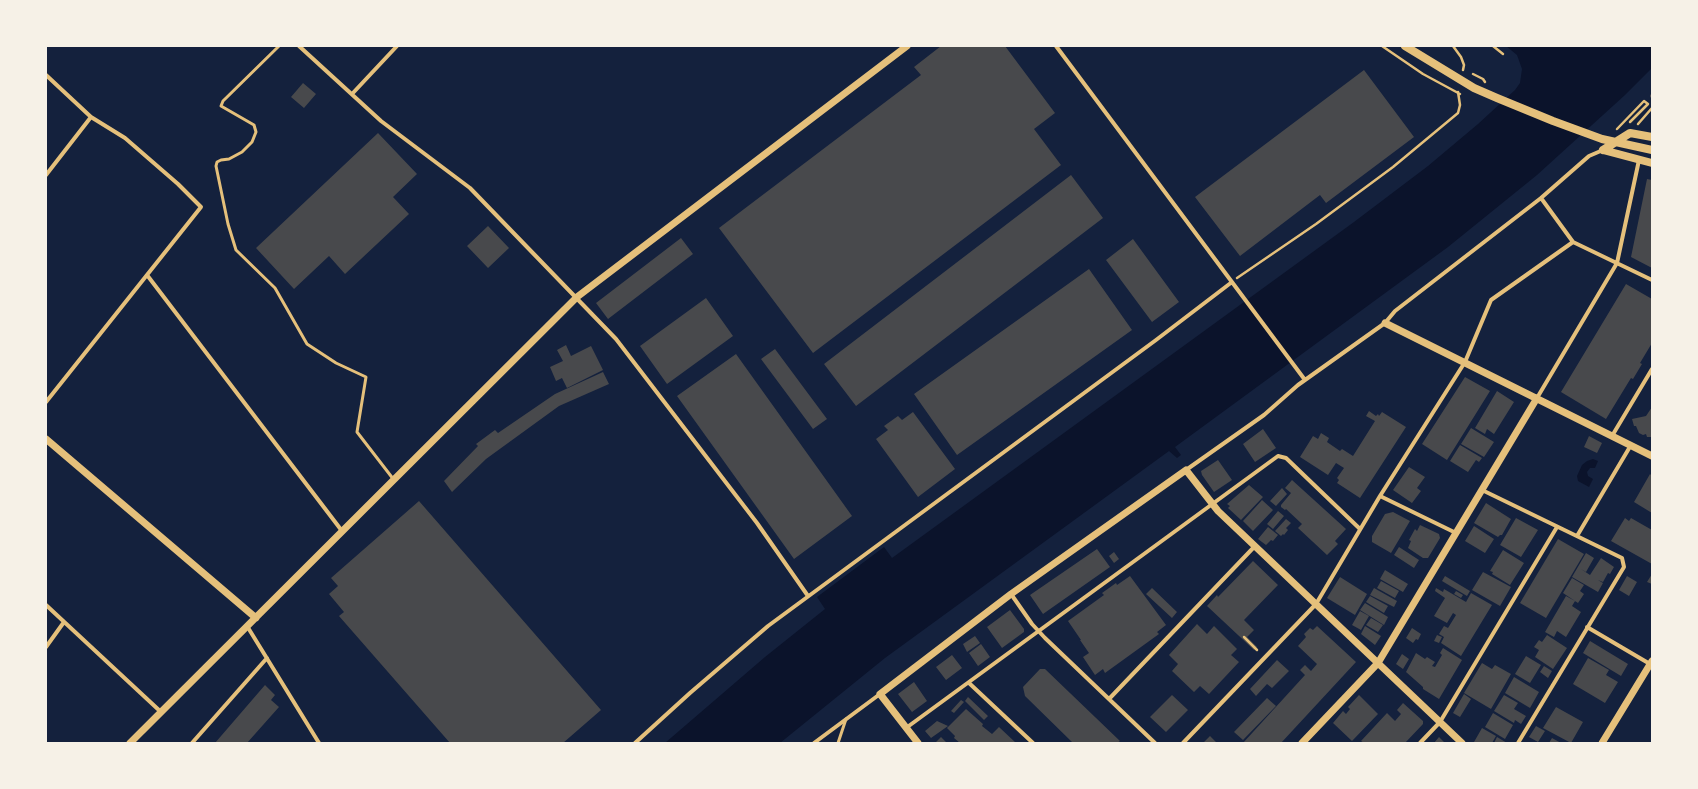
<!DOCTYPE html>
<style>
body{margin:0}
#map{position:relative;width:1698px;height:789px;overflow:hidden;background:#14213d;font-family:Barlow,sans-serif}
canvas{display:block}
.frame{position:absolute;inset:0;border:47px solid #f6f1e7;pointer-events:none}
</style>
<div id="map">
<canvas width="1698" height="789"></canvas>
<div class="frame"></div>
</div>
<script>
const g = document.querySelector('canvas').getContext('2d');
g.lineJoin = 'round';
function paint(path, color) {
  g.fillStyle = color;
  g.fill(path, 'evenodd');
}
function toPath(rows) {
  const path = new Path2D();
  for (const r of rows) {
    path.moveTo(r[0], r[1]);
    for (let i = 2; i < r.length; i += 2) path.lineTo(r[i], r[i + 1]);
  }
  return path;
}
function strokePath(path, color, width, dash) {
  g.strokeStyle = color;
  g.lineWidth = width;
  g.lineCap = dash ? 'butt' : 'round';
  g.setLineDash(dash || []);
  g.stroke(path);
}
const water = toPath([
 [1506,46,1652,46,1652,68,1625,95,1537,175,1448,247,1175,447,1181,455,1177,458,1169,451,885,658,780,743,665,743,765,657,825,609,817,597,884,547,892,558,1354,222,1428,166,1478,124,1515,90,1520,83,1522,69,1517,55],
 [1593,459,1598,461,1595,468,1590,468,1587,472,1588,476,1593,479,1589,487,1578,481,1577,476,1582,465,1587,461]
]);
const building = toPath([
 [941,46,1005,46,1055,113,1034,129,1061,165,813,353,719,228,921,75,914,67],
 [1364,70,1414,137,1326,203,1320,195,1240,256,1195,197],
 [303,83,316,94,304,108,291,97],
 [378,133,417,174,393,197,409,214,345,274,329,256,294,289,256,248],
 [1071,175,1103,218,856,406,824,364],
 [1647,179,1652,180,1652,268,1631,257],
 [488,226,509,248,488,268,467,246],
 [681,238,693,254,608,319,596,303],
 [1133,239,1179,302,1152,322,1106,260],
 [1089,269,1132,330,957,455,914,394],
 [1626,284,1652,299,1652,343,1640,363,1642,364,1633,379,1631,378,1606,419,1561,392],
 [706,298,733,336,667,384,640,346],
 [566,345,571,356,591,346,603,370,567,388,562,378,556,381,550,367,563,361,557,350],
 [775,349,827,419,813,429,761,359],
 [736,354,852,516,794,559,677,396],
 [603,372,609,384,559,406,486,459,452,492,444,481,478,446,476,444,495,430,498,433,555,394],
 [1465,377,1490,391,1447,460,1422,444],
 [1497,391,1514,402,1494,434,1487,429,1485,434,1475,428],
 [1652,407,1652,437,1647,437,1646,434,1643,435,1639,433,1636,426,1634,426,1632,419,1646,416],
 [1369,411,1376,416,1378,414,1379,416,1382,412,1406,427,1360,498,1337,483,1339,480,1337,478,1344,468,1336,463,1328,475,1300,457,1313,436,1318,439,1321,433,1329,438,1327,442,1340,451,1342,449,1353,456,1375,421,1366,416],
 [913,412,955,469,918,497,876,439,888,430,884,426,898,416,902,420],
 [1471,428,1494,442,1484,457,1461,444],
 [1263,429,1276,448,1255,462,1243,444],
 [1589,436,1602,443,1597,453,1584,447],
 [1460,445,1482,458,1479,462,1476,460,1468,472,1450,461],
 [1218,460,1232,480,1214,492,1202,475,1201,471],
 [1409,467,1425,477,1417,488,1421,491,1412,503,1393,490],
 [1650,474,1652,476,1652,513,1634,502],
 [1292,480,1346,529,1335,541,1338,544,1327,555,1298,528,1302,524,1286,509,1285,510,1281,507,1281,505,1291,493,1285,488],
 [1249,485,1263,497,1241,520,1228,508,1230,506,1227,504],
 [1282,488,1287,494,1276,506,1270,501],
 [1262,500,1273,510,1253,531,1243,521],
 [419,501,601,710,563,743,450,743,339,616,344,612,329,594,338,586,331,578],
 [1486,503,1511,519,1502,535,1500,535,1498,537,1474,523],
 [1278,511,1284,516,1273,529,1267,524],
 [1393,512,1410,521,1391,553,1372,542,1372,536,1385,514],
 [1516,518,1538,530,1521,557,1500,545],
 [1625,518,1629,521,1631,518,1652,530,1652,564,1611,541],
 [1286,519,1291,523,1286,528,1288,530,1284,535,1283,534,1281,536,1275,531],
 [1420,525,1439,534,1440,538,1428,558,1423,558,1408,548,1411,541,1409,540,1415,529,1417,531],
 [1474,526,1494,539,1485,553,1465,541],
 [1268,527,1278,535,1273,541,1271,540,1266,545,1258,539],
 [1558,539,1584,554,1546,618,1520,603],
 [1399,547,1419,560,1414,568,1394,555],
 [1097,549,1110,567,1043,614,1030,595],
 [1503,550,1524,563,1510,585,1492,574,1493,572,1490,571],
 [1114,552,1119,559,1114,563,1109,556],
 [1586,553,1594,558,1586,572,1581,569,1590,575,1601,558,1614,567,1610,574,1608,573,1603,582,1598,580,1603,583,1598,592,1572,577],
 [1253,561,1278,585,1244,620,1254,630,1247,637,1257,647,1254,650,1207,606,1217,595,1218,597],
 [1385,570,1408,584,1403,592,1380,579],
 [1483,572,1511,587,1500,606,1472,590],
 [1652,574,1652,584,1647,582],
 [1130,576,1166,625,1157,632,1159,634,1105,673,1103,669,1095,675,1083,657,1089,653,1080,640,1081,640,1068,621,1104,595,1102,593,1116,583,1117,585],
 [1445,576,1470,591,1467,596,1442,581],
 [1627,576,1637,582,1629,596,1619,590],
 [1340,577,1367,594,1355,615,1327,598],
 [1572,578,1584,585,1580,591,1584,594,1578,603,1563,593],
 [1381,581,1399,591,1395,598,1377,588],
 [1152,588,1177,612,1172,618,1146,594],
 [1374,588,1397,601,1394,607,1370,595],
 [1436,588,1443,592,1444,589,1466,602,1471,593,1492,605,1461,656,1441,643,1444,637,1439,634,1444,626,1448,628,1456,615,1453,613,1447,623,1434,616,1445,598,1435,591],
 [1456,591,1463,595,1461,598,1454,594],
 [1370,596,1388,606,1384,613,1366,602],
 [1566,596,1575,601,1572,606,1581,612,1566,637,1557,631,1554,637,1545,632],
 [1365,603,1388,617,1384,625,1360,610],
 [1010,610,1024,629,1024,632,1002,648,987,627],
 [1360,611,1369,616,1361,630,1352,625],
 [1371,618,1383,625,1378,632,1366,625],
 [1197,624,1207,634,1214,626,1237,649,1231,655,1239,662,1209,694,1200,686,1194,692,1172,671,1178,664,1169,655],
 [1317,626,1356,662,1281,743,1243,743,1305,675,1300,670,1305,665,1311,671,1317,664,1298,646,1306,637,1304,634,1310,628,1313,630],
 [1365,626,1381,636,1375,645,1361,634],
 [1412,628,1421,634,1418,640,1416,639,1413,643,1406,638],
 [1437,635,1442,637,1439,643,1434,641],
 [1547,635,1567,648,1553,669,1535,657,1539,650,1534,647,1539,640,1542,642],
 [975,636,980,643,967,652,963,644],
 [1590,641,1628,664,1621,676,1583,653],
 [981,644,990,657,978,666,969,653],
 [1443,648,1462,660,1439,699,1423,689,1423,687,1406,672,1416,653,1425,659,1427,657,1435,662,1432,666,1435,667,1442,655,1440,653],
 [1402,654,1409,659,1403,669,1396,664],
 [952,655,962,668,946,680,936,667],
 [1526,656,1541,665,1530,683,1515,674],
 [1588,658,1609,670,1606,675,1618,682,1605,703,1573,684],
 [1277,660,1289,671,1272,688,1267,684,1256,696,1250,689],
 [1482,663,1492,669,1495,665,1511,674,1491,709,1464,693],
 [1544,666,1552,671,1548,678,1540,672],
 [1040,669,1045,669,1120,741,1117,743,1073,743,1025,696,1023,687],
 [1514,677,1539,692,1530,708,1505,693],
 [914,682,927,701,912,712,898,694],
 [265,685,275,695,271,700,279,707,247,743,215,743],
 [1464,694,1471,699,1460,717,1453,713],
 [1172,695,1188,710,1166,732,1150,717],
 [1359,695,1378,714,1352,741,1333,723,1343,711,1346,714,1350,709,1348,707],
 [1504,695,1518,703,1514,709,1526,716,1521,724,1515,720,1514,723,1494,711],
 [968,697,988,716,984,720,965,701],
 [1267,698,1276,706,1243,740,1234,732],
 [961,700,964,702,954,713,951,711],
 [1403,703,1423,721,1423,724,1405,743,1364,743,1361,741,1387,713,1395,721,1401,714,1397,710],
 [1556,707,1583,722,1571,743,1543,728],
 [966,709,983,724,982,726,992,734,999,727,1016,743,960,743,954,738,955,736,947,728],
 [1493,713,1513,725,1505,739,1485,727],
 [937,721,948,726,931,738,925,731],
 [1536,726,1545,731,1538,742,1529,737],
 [1482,728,1496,736,1492,743,1474,742],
 [1210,736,1217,743,1203,743],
 [941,737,947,743,935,743],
 [1439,737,1445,743,1434,743],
 [1497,737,1507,743,1494,743],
 [1552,738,1561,743,1549,743]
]);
const path = toPath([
 [1382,46,1423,74,1460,94],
 [1453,46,1461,57,1464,65,1463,70],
 [1493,46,1503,54],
 [1473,74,1483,79,1485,82],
 [1652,95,1652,97],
 [1638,124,1652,108],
 [1617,129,1644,101,1648,104,1630,122],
 [1237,278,1316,224,1393,167,1458,113,1460,105,1458,92],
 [1244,637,1257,650]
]);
const service = toPath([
 [279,46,223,101,221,106,254,125,256,132,252,142,242,152,229,159,221,160,217,162,216,166,228,224,236,250,275,288,307,344,336,363,366,377,357,432,394,480],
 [838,743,846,719]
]);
const minor = toPath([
 [299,46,381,121,470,188,616,339,757,523,808,596],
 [1056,46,1305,380],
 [46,75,91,117,125,138,178,184,201,207,46,402],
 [352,94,397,46],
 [46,175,91,117],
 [1541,198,1573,242,1652,280],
 [147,275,342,531],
 [1537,398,1617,263,1639,160],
 [1612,436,1652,369],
 [1186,470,1264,415,1298,385,1385,323,1395,311,1541,198,1589,156,1603,150],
 [1482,490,1622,558,1624,567,1518,743],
 [1380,496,1456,533],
 [1577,536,1631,445],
 [1011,594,1032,624,1045,638,1155,743],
 [46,605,161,712],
 [247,626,319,743],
 [1587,627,1650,664],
 [46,647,64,622],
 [969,683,1033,743],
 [1109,699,1255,546],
 [906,728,1278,456,1286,458,1360,529],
 [192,743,267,658],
 [635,743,690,693,768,626,1156,340,1232,282],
 [814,743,880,694],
 [1183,743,1316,604,1380,496,1465,362,1491,300,1573,242],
 [1420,743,1440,722,1557,527]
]);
const tertiary = toPath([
 [1385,323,1652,456],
 [46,439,256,618],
 [130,743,577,297,907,46],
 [918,743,880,694,1011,594,1186,470,1218,511,1462,743],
 [1302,743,1378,663,1537,398],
 [1602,743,1652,661]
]);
const secondary = toPath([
 [1405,46,1474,88,1497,98,1553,121,1602,139,1652,150],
 [1603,150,1630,133,1652,137],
 [1603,150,1652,163]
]);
paint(water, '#0b132b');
paint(building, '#48494c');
strokePath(path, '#e5c07b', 2.5);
strokePath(service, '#e5c07b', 3);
strokePath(minor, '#e5c07b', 4);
strokePath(tertiary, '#e5c07b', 7);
strokePath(secondary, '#e5c07b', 8);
</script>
